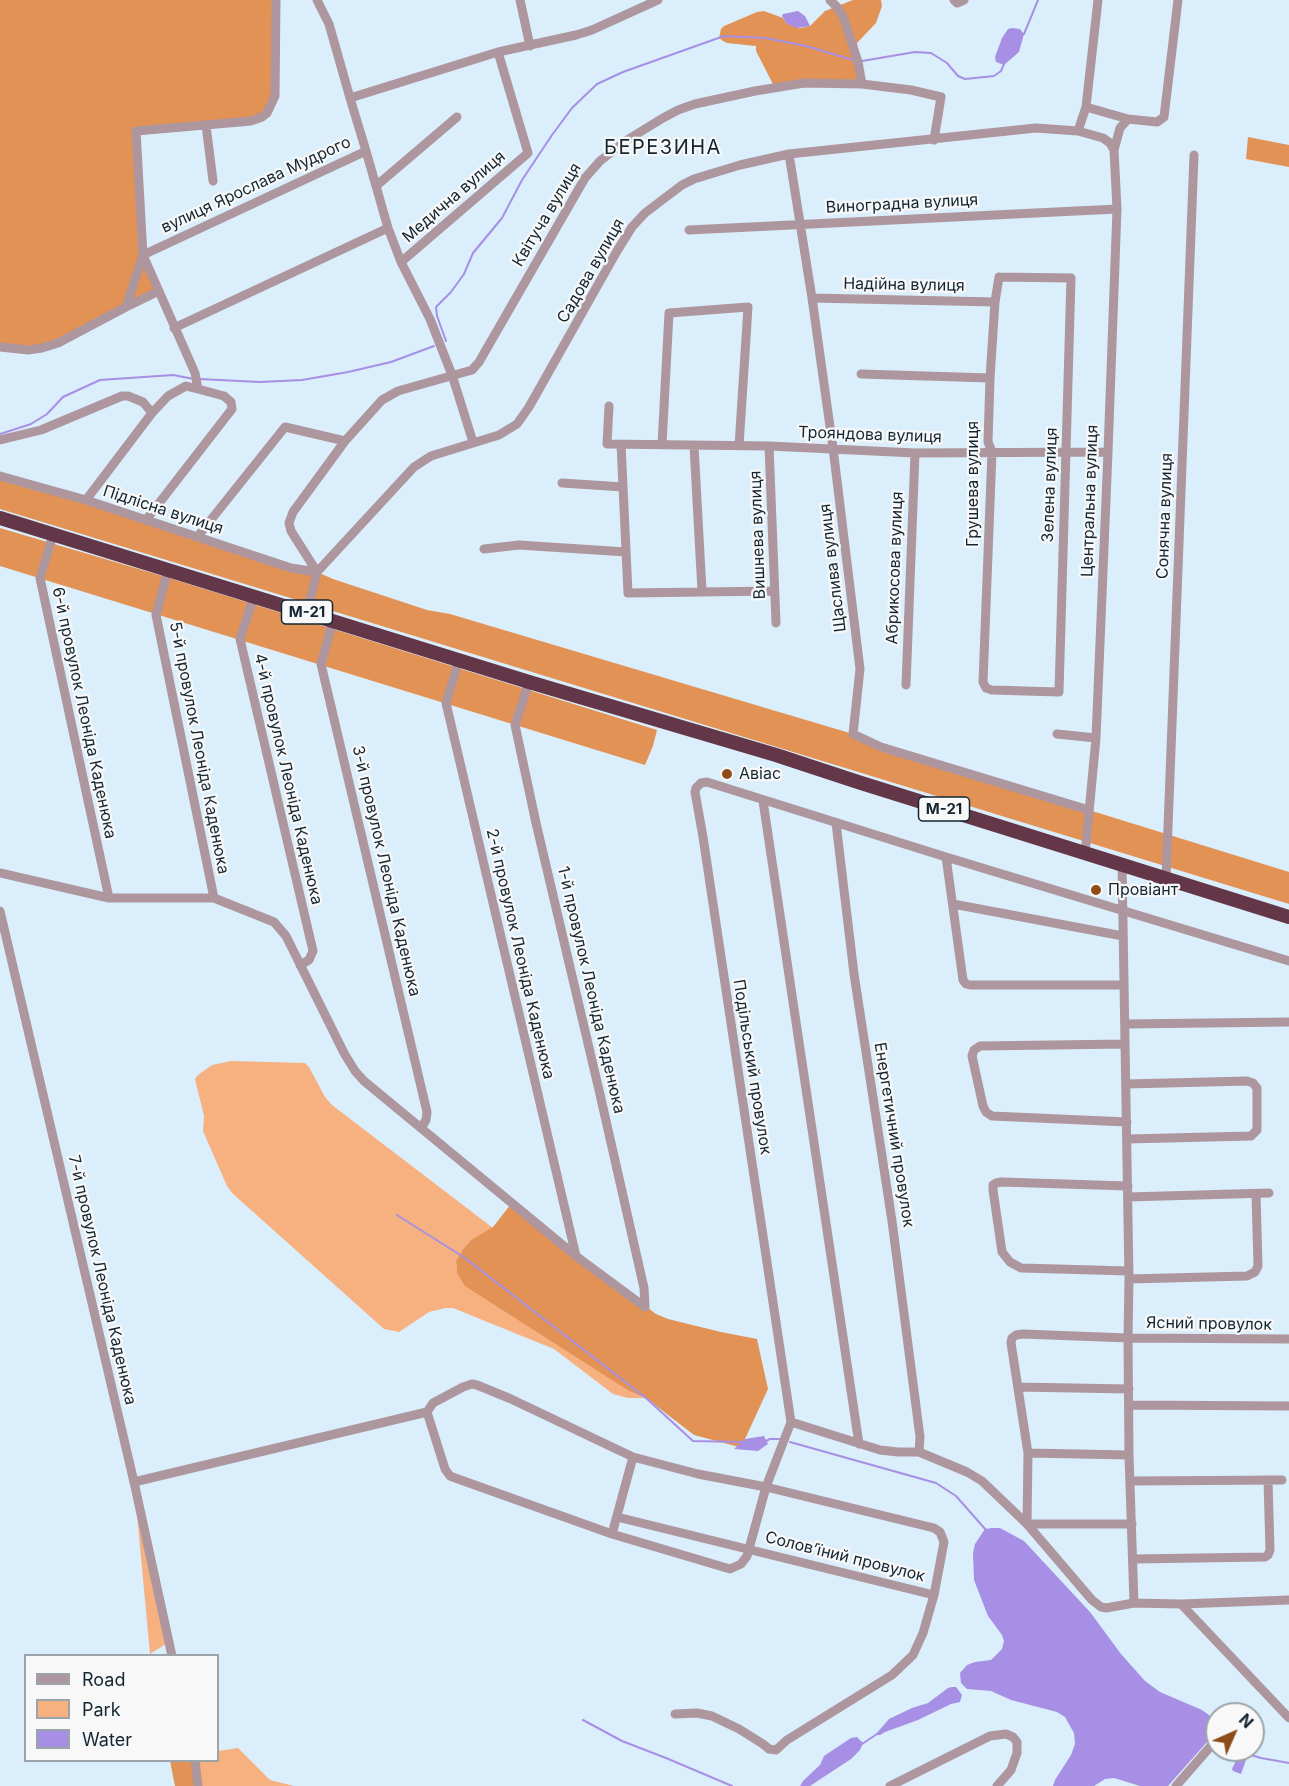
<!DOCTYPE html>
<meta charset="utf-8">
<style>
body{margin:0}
#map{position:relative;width:1289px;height:1786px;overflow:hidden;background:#dbeefb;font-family:Inter,sans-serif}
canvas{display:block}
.legend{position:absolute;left:24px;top:1654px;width:195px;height:108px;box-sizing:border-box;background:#f8f8f8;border:2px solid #9ca4a9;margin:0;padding:8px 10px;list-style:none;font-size:18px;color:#132632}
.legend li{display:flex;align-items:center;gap:12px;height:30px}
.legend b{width:30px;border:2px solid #9ca4a9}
.north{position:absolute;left:1205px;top:1702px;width:60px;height:60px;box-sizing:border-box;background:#f8f8f8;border:2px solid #9ca4a9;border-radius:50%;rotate:45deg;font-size:16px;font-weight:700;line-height:24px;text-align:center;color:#132632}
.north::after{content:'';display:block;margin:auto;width:21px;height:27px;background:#8e4d18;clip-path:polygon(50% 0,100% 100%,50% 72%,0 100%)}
</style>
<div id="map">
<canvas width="1289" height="1786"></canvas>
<ul class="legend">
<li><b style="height:8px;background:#ad969e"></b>Road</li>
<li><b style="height:16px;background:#f7b181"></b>Park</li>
<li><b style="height:16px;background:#a68fe5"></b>Water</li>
</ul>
<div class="north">N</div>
</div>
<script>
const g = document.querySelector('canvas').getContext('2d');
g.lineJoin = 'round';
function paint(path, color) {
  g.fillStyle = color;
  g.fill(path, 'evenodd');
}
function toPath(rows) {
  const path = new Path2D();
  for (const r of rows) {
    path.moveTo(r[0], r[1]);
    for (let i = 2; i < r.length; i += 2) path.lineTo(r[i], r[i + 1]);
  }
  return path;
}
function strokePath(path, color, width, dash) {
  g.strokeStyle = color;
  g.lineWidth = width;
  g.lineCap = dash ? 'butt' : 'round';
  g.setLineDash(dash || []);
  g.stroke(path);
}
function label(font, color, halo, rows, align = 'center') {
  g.font = font + ' Inter,sans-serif';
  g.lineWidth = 4.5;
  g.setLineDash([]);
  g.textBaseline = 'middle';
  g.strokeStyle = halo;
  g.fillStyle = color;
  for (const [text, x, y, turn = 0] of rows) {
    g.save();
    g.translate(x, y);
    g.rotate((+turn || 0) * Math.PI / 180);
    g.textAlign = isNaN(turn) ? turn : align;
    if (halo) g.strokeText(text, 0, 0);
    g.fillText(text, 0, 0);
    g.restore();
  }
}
const green = toPath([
 [231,1061,305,1063,309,1067,325,1097,332,1105,493,1228,471,1240,463,1249,456,1261,457,1273,629,1391,646,1398,628,1398,613,1394,554,1349,453,1308,445,1308,429,1312,399,1332,384,1329,232,1193,227,1186,203,1131,204,1116,195,1079,198,1075,212,1065],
 [134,1482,169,1642,150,1654],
 [238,1748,270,1780,294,1786,198,1786,195,1761,218,1760,218,1751]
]);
const forest = toPath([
 [0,0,276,0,275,96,262,117,136,131,143,255,159,291,42,348,0,347],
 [853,0,881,0,882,6,876,23,857,43,858,62,862,84,775,88,756,51,756,46,727,43,723,41,719,38,721,29,724,26,757,12,764,11,783,18,786,23,800,28,810,26,825,11],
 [1248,137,1289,145,1289,167,1246,159],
 [0,476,317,572,333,579,427,610,450,614,853,734,1089,810,1289,872,1289,904,0,509],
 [0,528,166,577,657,730,653,746,645,765,0,566],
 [511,1204,656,1314,668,1319,721,1332,757,1339,768,1389,745,1439,739,1447,694,1435,646,1398,629,1391,465,1286,457,1273,456,1261,463,1249,471,1240,493,1227],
 [170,1761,195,1761,198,1786,175,1786]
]);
const water = toPath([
 [798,11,805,16,810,26,796,28,786,23,782,16,783,14],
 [1012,28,1020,29,1024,34,1019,52,1004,65,996,62,995,57,1002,38,1008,29],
 [764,1436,768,1444,758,1451,734,1449,745,1439],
 [992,1528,1000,1528,1024,1541,1090,1612,1121,1654,1145,1681,1160,1692,1202,1710,1213,1718,1216,1726,1215,1730,1207,1742,1168,1786,1140,1786,1114,1778,1105,1779,1094,1786,1053,1786,1055,1780,1071,1755,1075,1744,1074,1733,1065,1717,1057,1712,1011,1700,991,1691,967,1689,961,1683,960,1673,967,1665,975,1662,991,1660,1002,1649,1004,1641,1002,1635,988,1616,974,1580,973,1553,975,1544,985,1529],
 [952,1687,956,1687,962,1695,960,1702,951,1704,918,1720,885,1732,880,1735,875,1735,889,1719,912,1708,928,1703,948,1688],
 [857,1737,863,1743,860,1750,851,1759,810,1786,800,1786,803,1781,820,1765,824,1756,851,1738],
 [1240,1752,1248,1754,1241,1774,1233,1771,1232,1769]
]);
const stream = toPath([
 [1024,34,1038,0],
 [862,61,915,52,931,53,947,63,958,76,965,79,994,76,1001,71,1004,64],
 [446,341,437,316,436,307,451,292,464,274,473,253,502,218,522,180,552,135,572,108,597,84,623,72,724,36,765,38,806,46,853,60],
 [199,379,260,382,302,380,348,372,391,362,434,346],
 [0,434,31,424,47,414,63,397,100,380,173,375,194,379],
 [397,1215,465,1258,646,1398,693,1441,743,1442],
 [764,1442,770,1439,779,1439],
 [790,1442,936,1483,956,1496,986,1530],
 [583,1720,622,1741,666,1758,732,1786],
 [862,1744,877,1734],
 [1234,1750,1261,1758,1289,1763]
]);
const minor = toPath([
 [317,0,329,24,350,98],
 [520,0,530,46],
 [830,0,838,8,844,19,858,62,862,84],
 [954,0,957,3,964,0],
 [1086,107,1128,119],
 [206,125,213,181],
 [1078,131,1086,107,1098,0],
 [366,151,388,228,401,262,430,319,452,375,473,442],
 [789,154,812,298,833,448,860,669,853,734,881,747,1089,810],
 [376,186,457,117],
 [689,230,1117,209],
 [401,262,528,153,498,52],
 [999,277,1071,278,1059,692,992,690,986,688,983,682,992,452,988,442,990,378,995,302,999,277],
 [812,298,995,302],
 [126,307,159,291],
 [174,328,388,228],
 [0,347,28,350,42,348,58,343,126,307,143,255,136,131,251,121,262,117,267,113,275,96,276,0],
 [861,374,990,378],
 [609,406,607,444,769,446,915,453,1108,452],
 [152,413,168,396,186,386,198,389],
 [0,440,41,430,122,396,128,396,143,402,152,413,86,500],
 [621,444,628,593,774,591],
 [662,445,669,313,748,307,739,446],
 [694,446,702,591],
 [769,446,776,623],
 [0,476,86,500,291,568,317,572],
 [562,483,623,487],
 [146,520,232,409,231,402,224,396,198,389,195,373,143,255,366,151,350,98,498,52,576,35,592,30,658,0],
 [53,535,40,578,109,898],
 [198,536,285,427,345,441],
 [484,549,519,545,626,552],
 [168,570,156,615,214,898],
 [317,572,291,531,289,523,293,512,345,441,382,400,398,391,472,370,479,362,585,178,600,161,627,140,663,118,678,110,695,104,755,91,804,83,862,84,911,90,941,97,934,140],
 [254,596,240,639,313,951,309,960,300,965],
 [307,612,317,572,414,467,431,456,499,435,517,424,529,407,617,251,632,227,645,213,682,185,694,179,740,165,789,154,1036,128,1078,131,1103,138,1110,143,1114,150],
 [333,621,321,664,427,1112,426,1120,421,1128],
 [459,660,446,703,576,1256],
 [529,682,515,725,536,823,599,1090,644,1288,645,1307],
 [906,685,915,453],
 [1057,734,1096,738],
 [763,801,859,1444],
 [836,823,854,974,892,1221,920,1437,919,1452],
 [1085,854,1096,738,1108,452,1117,209,1114,150,1120,128,1128,119,1157,122,1164,117,1178,0],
 [946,857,963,980,966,984,970,985,1124,985],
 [1122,864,1129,1279,1128,1338,1129,1455,1134,1603],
 [0,873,109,898,214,898,274,922,286,936,344,1053,355,1071,364,1081,576,1256,645,1307],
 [1166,879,1194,155],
 [953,904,1123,936],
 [0,911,134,1482,172,1656],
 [1125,1024,1289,1022],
 [1125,1044,980,1046,974,1050,972,1056,983,1106,986,1112,992,1116,1127,1122],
 [1126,1084,1247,1081,1253,1083,1257,1088,1257,1130,1251,1136,1127,1139],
 [1128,1186,1001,1182,996,1183,993,1185,993,1190,1002,1252,1010,1262,1021,1268,1129,1271],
 [1128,1197,1269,1193],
 [1129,1279,1247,1276,1255,1272,1258,1266,1256,1194],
 [1018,1387,1129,1389],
 [1130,1405,1289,1406],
 [791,1422,880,1450,898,1452,919,1452,967,1472,982,1481,1027,1524,1092,1600,1101,1607,1106,1608,1134,1603,1181,1604,1289,1600],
 [1028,1453,1129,1455],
 [1130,1481,1282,1480],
 [134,1482,427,1412],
 [617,1517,934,1595],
 [1132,1524,1027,1524,1028,1453,1011,1343,1012,1338,1016,1335,1023,1334,1128,1338,1289,1339],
 [612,1534,633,1457],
 [1133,1559,1265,1557,1268,1555,1270,1550,1268,1480],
 [1181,1604,1289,1718],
 [675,1714,697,1713,712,1716,739,1729,763,1744,769,1749,776,1750,787,1740,892,1675,913,1655,923,1633,934,1595,944,1542,940,1532,934,1528,766,1487,698,1474,633,1457,511,1399,477,1385,472,1384,463,1387,433,1403,427,1412,445,1469,450,1476,458,1479,612,1534,730,1569,741,1564,747,1556,766,1487,791,1422,703,837,695,792,696,788,701,783,707,782,946,857,1289,961],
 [195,1760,198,1786],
 [890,1786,990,1736,1006,1734,1013,1737,1017,1742,1017,1753,1011,1770,997,1786],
 [1176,1786,1217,1739]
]);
const highway = toPath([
 [0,518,529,682,776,755,858,782,1289,917]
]);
const markers = [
 [727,774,6,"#8e4d18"],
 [1096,890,6,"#8e4d18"]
];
const shields = [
 [307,612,51],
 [944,809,51]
];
const shieldNames = [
 ["М-21",307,612],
 ["М-21",944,809]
];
const streetNames = [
 ["вулиця Ярослава Мудрого",256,185,-25],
 ["Медична вулиця",454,197,-41],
 ["Виноградна вулиця",902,204,-3],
 ["Квітуча вулиця",547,215,-59],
 ["Садова вулиця",591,271,-60],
 ["Надійна вулиця",904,285,1],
 ["Трояндова вулиця",870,435,2],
 ["Грушева вулиця",973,484,-90],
 ["Зелена вулиця",1050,485,-88],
 ["Центральна вулиця",1090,501,-88],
 ["Підлісна вулиця",163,510,18],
 ["Сонячна вулиця",1165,516,-88],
 ["Вишнева вулиця",758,535,-92],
 ["Щаслива вулиця",833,568,-97],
 ["Абрикосова вулиця",895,568,-88],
 ["6-й провулок Леоніда Каденюка",84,713,78],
 ["5-й провулок Леоніда Каденюка",199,748,79],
 ["4-й провулок Леоніда Каденюка",288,779,77],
 ["3-й провулок Леоніда Каденюка",386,871,77],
 ["2-й провулок Леоніда Каденюка",520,954,77],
 ["1-й провулок Леоніда Каденюка",591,990,77],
 ["Подільський провулок",752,1067,81],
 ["Енергетичний провулок",894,1135,81],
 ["7-й провулок Леоніда Каденюка",102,1280,77],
 ["Ясний провулок",1209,1324,1],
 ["Соловʼїний провулок",845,1557,14]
];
const poiNames = [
 ["Авіас",739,774],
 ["Провіант",1108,890]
];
const quarterNames = [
 ["БЕРЕЗИНА",663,148]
];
paint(green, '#f7b181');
paint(forest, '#e39256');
paint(water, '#a68fe5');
strokePath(stream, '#a68fe5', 2);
strokePath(minor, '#ad969e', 9);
strokePath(highway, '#633748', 14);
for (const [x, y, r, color] of markers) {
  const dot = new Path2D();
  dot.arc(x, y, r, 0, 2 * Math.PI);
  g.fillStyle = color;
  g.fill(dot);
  strokePath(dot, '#f8f8f8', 2);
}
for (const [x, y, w] of shields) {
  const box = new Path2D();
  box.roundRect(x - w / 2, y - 12, w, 24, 4.5);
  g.fillStyle = '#f8f8f8';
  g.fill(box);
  strokePath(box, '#132632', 1.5);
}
label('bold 15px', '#132632', null, shieldNames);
label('16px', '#132632', '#f8f8f8', streetNames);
label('16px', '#132632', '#f8f8f8', poiNames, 'left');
g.letterSpacing = '1.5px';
label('20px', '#132632', '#f8f8f8', quarterNames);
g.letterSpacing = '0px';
</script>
